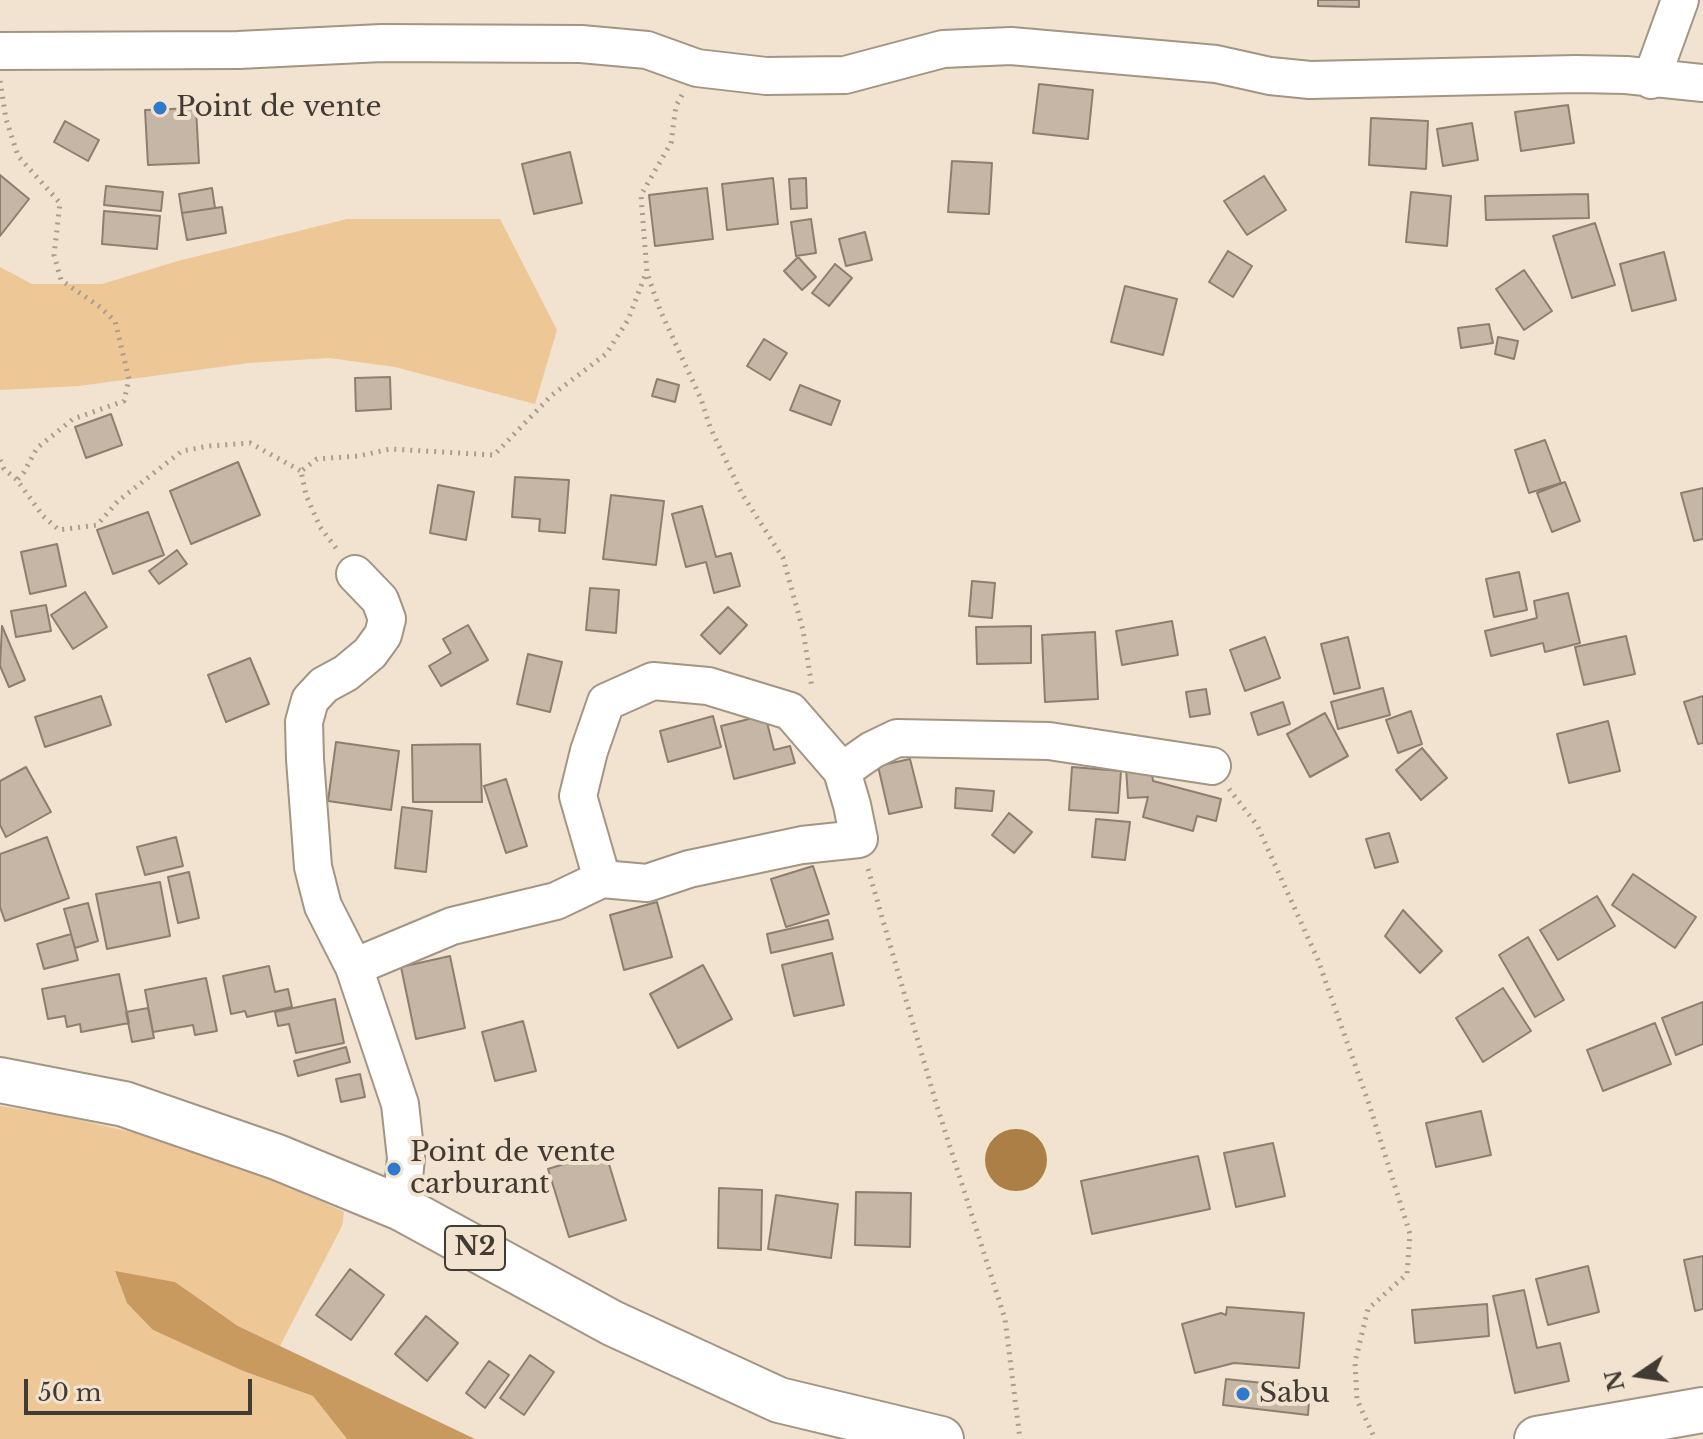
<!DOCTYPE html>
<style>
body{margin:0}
#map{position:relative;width:1703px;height:1439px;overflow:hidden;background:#f2e2d0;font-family:"Libre Baskerville",serif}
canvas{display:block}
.north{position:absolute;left:1599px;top:1335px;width:80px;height:80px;-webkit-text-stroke:6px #f2e2d0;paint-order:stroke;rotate:257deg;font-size:22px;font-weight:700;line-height:32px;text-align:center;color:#413b34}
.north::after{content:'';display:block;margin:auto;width:28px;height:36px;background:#413b34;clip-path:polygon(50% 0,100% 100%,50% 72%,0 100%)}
.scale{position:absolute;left:24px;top:1379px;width:228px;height:36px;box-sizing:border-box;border:4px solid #413b34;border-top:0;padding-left:10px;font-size:24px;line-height:28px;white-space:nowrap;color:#413b34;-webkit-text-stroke:6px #f2e2d0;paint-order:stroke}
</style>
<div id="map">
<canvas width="1703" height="1439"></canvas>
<div class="north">N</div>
<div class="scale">50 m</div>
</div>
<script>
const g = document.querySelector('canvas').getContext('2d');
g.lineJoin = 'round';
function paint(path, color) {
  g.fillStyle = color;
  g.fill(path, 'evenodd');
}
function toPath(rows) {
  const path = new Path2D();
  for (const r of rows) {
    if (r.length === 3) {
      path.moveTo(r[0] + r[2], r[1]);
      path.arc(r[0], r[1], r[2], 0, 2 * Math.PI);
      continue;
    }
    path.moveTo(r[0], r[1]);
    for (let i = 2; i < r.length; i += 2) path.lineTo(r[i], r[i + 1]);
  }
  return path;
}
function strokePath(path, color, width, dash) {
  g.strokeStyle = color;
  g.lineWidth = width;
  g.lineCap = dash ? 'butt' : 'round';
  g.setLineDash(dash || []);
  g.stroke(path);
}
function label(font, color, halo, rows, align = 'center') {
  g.font = font + ' "Libre Baskerville",serif';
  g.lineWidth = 8;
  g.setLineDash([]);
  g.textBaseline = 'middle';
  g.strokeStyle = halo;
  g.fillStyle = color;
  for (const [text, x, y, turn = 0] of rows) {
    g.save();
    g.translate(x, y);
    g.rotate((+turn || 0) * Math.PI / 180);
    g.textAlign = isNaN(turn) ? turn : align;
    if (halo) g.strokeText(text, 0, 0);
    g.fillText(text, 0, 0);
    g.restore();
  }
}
const green = toPath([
 [347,219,500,219,557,330,535,404,395,367,329,358,249,363,79,386,0,390,0,267,32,284,102,284,178,261],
 [0,1106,62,1116,218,1152,344,1212,342,1226,280,1346,238,1326,175,1282,115,1272,153,1330,243,1371,313,1396,347,1439,0,1439]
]);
const forest = toPath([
 [115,1271,175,1282,238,1326,475,1439,347,1439,313,1396,243,1371,153,1330,127,1303]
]);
const water = toPath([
 [1016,1160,31]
]);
const building = toPath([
 [1318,0,1359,0,1359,7,1318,6,1318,0],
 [1039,84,1093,90,1088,139,1033,133,1039,84],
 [1568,105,1574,143,1521,151,1515,112,1568,105],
 [196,108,199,163,148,165,145,110,196,108],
 [1371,118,1428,121,1426,169,1369,165,1371,118],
 [65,121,99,140,88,161,54,142,65,121],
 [1472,123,1478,160,1443,166,1437,129,1472,123],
 [570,152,582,203,534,214,522,164,570,152],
 [952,161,992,163,989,214,948,212,952,161],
 [0,175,29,199,0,236,0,175],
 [1264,176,1286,210,1247,235,1224,201,1264,176],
 [773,178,778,224,727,230,722,184,773,178],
 [806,178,807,208,791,209,789,179,806,178],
 [106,186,163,192,161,211,104,205,106,186],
 [212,188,215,208,182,213,179,194,212,188],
 [707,188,713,239,655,246,649,195,707,188],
 [1411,192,1451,196,1447,246,1406,242,1411,192],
 [1588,194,1589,218,1486,220,1485,196,1588,194],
 [222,207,226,233,187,240,182,213,222,207],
 [104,211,160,216,157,249,102,244,104,211],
 [811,219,816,253,796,256,791,222,811,219],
 [1595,223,1615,285,1572,298,1553,236,1595,223],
 [865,232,872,260,846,266,839,239,865,232],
 [1228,251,1252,266,1233,297,1209,282,1228,251],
 [1664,252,1676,300,1632,311,1620,264,1664,252],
 [798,257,816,277,802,290,784,271,798,257],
 [835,264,852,278,829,306,812,293,835,264],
 [1524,270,1552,311,1524,330,1496,289,1524,270],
 [1125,286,1177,299,1163,355,1111,342,1125,286],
 [1489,324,1493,343,1461,348,1458,328,1489,324],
 [1498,337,1518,341,1514,359,1495,354,1498,337],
 [764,339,787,353,770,380,747,366,764,339],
 [390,377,391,409,356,411,355,378,390,377],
 [657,379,679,385,675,402,652,396,657,379],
 [800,385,840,401,831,425,790,410,800,385],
 [111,414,122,445,86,458,75,427,111,414],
 [1545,440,1561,483,1529,493,1515,450,1545,440],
 [238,462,260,515,191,544,170,491,238,462],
 [515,477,569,480,565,533,539,531,540,519,512,517,515,477],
 [1565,482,1580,521,1552,532,1537,493,1565,482],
 [438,485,474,492,466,540,430,533,438,485],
 [1703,488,1703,539,1694,541,1681,493,1703,488],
 [611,495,664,501,656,565,603,559,611,495],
 [702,506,716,557,731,553,740,586,714,593,706,562,686,567,672,514,702,506],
 [148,512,164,555,113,574,97,530,148,512],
 [57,544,66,586,30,594,21,552,57,544],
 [177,550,187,564,159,584,149,571,177,550],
 [1519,572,1527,610,1494,617,1486,579,1519,572],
 [972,581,995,583,992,618,969,616,972,581],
 [590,588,619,590,616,633,586,630,590,588],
 [85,592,107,627,73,649,51,615,85,592],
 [1568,593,1580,643,1545,652,1543,643,1491,656,1485,631,1537,618,1534,601,1568,593],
 [46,605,51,631,16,637,11,611,46,605],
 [728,607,747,625,720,654,701,635,728,607],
 [1172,621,1178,655,1122,665,1116,631,1172,621],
 [468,625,488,660,441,686,429,666,451,653,443,639,468,625],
 [2,626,25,680,9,687,0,666,2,626],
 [1031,626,1031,663,977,664,976,627,1031,626],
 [1095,632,1098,699,1045,702,1042,635,1095,632],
 [1626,636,1635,674,1584,685,1575,647,1626,636],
 [1265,637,1280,678,1245,691,1230,650,1265,637],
 [1348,637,1360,688,1334,694,1321,644,1348,637],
 [528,654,562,662,550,712,517,704,528,654],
 [250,658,269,704,226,722,208,675,250,658],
 [1383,688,1390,715,1338,729,1331,702,1383,688],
 [1206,689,1210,714,1190,717,1186,692,1206,689],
 [101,696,111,725,45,747,35,717,101,696],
 [1703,696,1703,743,1698,744,1684,702,1703,696],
 [1283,702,1290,724,1258,735,1251,713,1283,702],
 [1411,711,1422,744,1398,753,1386,720,1411,711],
 [1325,713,1348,756,1310,777,1287,734,1325,713],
 [765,715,774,750,790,746,795,763,734,779,721,726,765,715],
 [713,716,721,747,668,762,660,731,713,716],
 [1608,721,1620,771,1569,783,1557,734,1608,721],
 [336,742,399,751,391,810,328,801,336,742],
 [480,744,482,802,413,802,412,745,480,744],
 [1422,748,1447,778,1421,800,1396,770,1422,748],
 [910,759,922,807,889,814,878,766,910,759],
 [1151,766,1153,781,1221,799,1216,821,1197,816,1193,831,1143,817,1148,797,1128,798,1126,768,1151,766],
 [26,767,51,812,6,837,0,825,0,781,26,767],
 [1072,767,1121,771,1118,813,1069,810,1072,767],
 [506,779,527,846,506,853,484,786,506,779],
 [956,788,994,791,992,811,955,808,956,788],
 [402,807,432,811,426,872,395,868,402,807],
 [1009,813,1032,832,1014,853,992,835,1009,813],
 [1096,819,1130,822,1125,860,1092,857,1096,819],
 [1389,833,1398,862,1375,868,1366,839,1389,833],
 [47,837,69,898,5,921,0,907,0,854,47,837],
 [176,837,183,866,145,875,137,847,176,837],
 [813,866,829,914,786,927,771,879,813,866],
 [189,872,199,918,178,923,168,877,189,872],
 [1633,874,1696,917,1675,948,1612,905,1633,874],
 [160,882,170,936,107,949,96,894,160,882],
 [1597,896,1615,926,1558,960,1540,930,1597,896],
 [657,902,672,957,624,970,610,915,657,902],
 [88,903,98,941,75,948,64,909,88,903],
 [1403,910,1442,951,1420,973,1385,936,1403,910],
 [828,920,833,939,771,953,767,934,828,920],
 [71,934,78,960,44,969,37,944,71,934],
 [1528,937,1564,1000,1535,1017,1499,955,1528,937],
 [832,953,844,1005,794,1016,782,965,832,953],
 [450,956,465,1028,416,1039,401,967,450,956],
 [703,965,732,1019,678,1048,650,994,703,965],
 [269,966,275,992,288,989,292,1007,247,1017,245,1011,231,1014,223,976,269,966],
 [119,974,129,1023,81,1032,80,1024,67,1027,65,1016,48,1019,42,989,119,974],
 [206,978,217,1031,195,1035,193,1025,153,1032,145,990,206,978],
 [1503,988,1531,1031,1483,1062,1456,1018,1503,988],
 [335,999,344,1043,296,1053,289,1024,278,1026,275,1012,335,999],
 [1703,1002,1703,1044,1676,1055,1662,1018,1703,1002],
 [148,1008,154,1038,132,1042,126,1012,148,1008],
 [523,1021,536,1071,495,1081,482,1032,523,1021],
 [1655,1023,1671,1064,1603,1091,1587,1050,1655,1023],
 [346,1047,350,1062,298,1076,294,1061,346,1047],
 [360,1074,365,1097,341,1102,336,1079,360,1074],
 [1481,1111,1491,1155,1436,1167,1426,1123,1481,1111],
 [1273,1143,1285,1196,1236,1207,1224,1153,1273,1143],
 [605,1151,626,1220,569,1237,548,1169,605,1151],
 [1198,1156,1210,1209,1092,1234,1081,1181,1198,1156],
 [719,1188,762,1190,761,1250,718,1248,719,1188],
 [856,1192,911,1193,910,1247,855,1245,856,1192],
 [776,1195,838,1204,831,1258,768,1249,776,1195],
 [1703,1256,1703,1309,1695,1311,1684,1260,1703,1256],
 [1588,1266,1599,1312,1548,1325,1536,1279,1588,1266],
 [350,1269,384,1295,351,1340,316,1315,350,1269],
 [1524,1290,1537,1348,1560,1343,1569,1381,1515,1393,1493,1296,1524,1290],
 [1487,1304,1489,1336,1415,1343,1412,1310,1487,1304],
 [1227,1307,1304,1313,1299,1368,1234,1363,1195,1373,1182,1324,1221,1313,1226,1315,1227,1307],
 [426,1316,458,1343,427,1381,395,1354,426,1316],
 [530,1355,554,1372,524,1415,500,1398,530,1355],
 [489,1361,509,1375,485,1408,466,1393,489,1361],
 [1226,1379,1310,1388,1308,1415,1223,1405,1226,1379]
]);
const path = toPath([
 [0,81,6,119,18,156,60,203,54,255,61,280,100,307,115,321,129,379,124,401,73,419,37,448,24,472,17,480,43,516,59,530,97,525,118,501,182,451,209,446,250,443,301,471],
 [682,95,676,106,671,143,641,195,647,273,660,310,701,399,710,427,742,494,783,558,803,630,812,688],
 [0,460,4,469,17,480],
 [336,548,320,527,306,495,301,471,317,459,359,456,390,449,494,455,552,395,606,354,628,320,646,273],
 [1229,789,1257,825,1318,960,1370,1107,1410,1234,1407,1274,1368,1309,1355,1362,1357,1400,1375,1439],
 [868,869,936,1103,1005,1319,1020,1439]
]);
const minor = toPath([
 [0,51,238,50,382,43,581,44,647,50,697,68,766,76,845,75,943,49,1011,46,1216,64,1270,76,1310,80,1576,74,1626,75,1703,83],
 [1651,80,1680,0],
 [355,574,380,600,387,619,383,635,370,653,346,673,324,685,310,700,304,722,305,759,313,867,323,906,354,967,400,1104,406,1158,401,1208],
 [602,879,578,796,589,751,606,702,653,681,708,686,790,711,842,771],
 [354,967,452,926,556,901,602,879,647,883,689,869,802,845,859,839,852,805,842,771,872,750,897,738,1049,741,1212,766]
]);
const highway = toPath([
 [0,1080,124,1104,277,1157,401,1208,612,1323,779,1400,941,1439],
 [1537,1439,1703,1410]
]);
const markers = [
 [160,108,8,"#2f7aca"],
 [394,1169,8,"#2f7aca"],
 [1243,1394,8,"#2f7aca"]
];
const shields = [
 [475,1248,60]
];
const shieldNames = [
 ["N2",475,1248]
];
const poiNames = [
 ["Point de vente",176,108],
 ["Point de vente",410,1153],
 ["carburant",410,1185],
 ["Sabu",1259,1394]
];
paint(green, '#eec797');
paint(forest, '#c89a60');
paint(water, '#ab7f45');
paint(building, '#c5b6a5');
strokePath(building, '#8d7f6f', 2);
strokePath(minor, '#a39583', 40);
strokePath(highway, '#a39583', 48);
strokePath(path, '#a99d8f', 5, [2, 6]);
strokePath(minor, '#fff', 36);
strokePath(highway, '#fff', 44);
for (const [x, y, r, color] of markers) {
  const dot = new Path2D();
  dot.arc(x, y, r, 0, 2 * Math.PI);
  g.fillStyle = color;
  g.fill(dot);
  strokePath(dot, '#f2e2d0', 3);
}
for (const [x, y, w] of shields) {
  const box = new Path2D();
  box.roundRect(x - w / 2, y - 22, w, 44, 6);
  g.fillStyle = '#f2e2d0';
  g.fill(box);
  strokePath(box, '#413b34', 2);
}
label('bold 26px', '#413b34', null, shieldNames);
label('28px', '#413b34', '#f2e2d0', poiNames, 'left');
</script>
